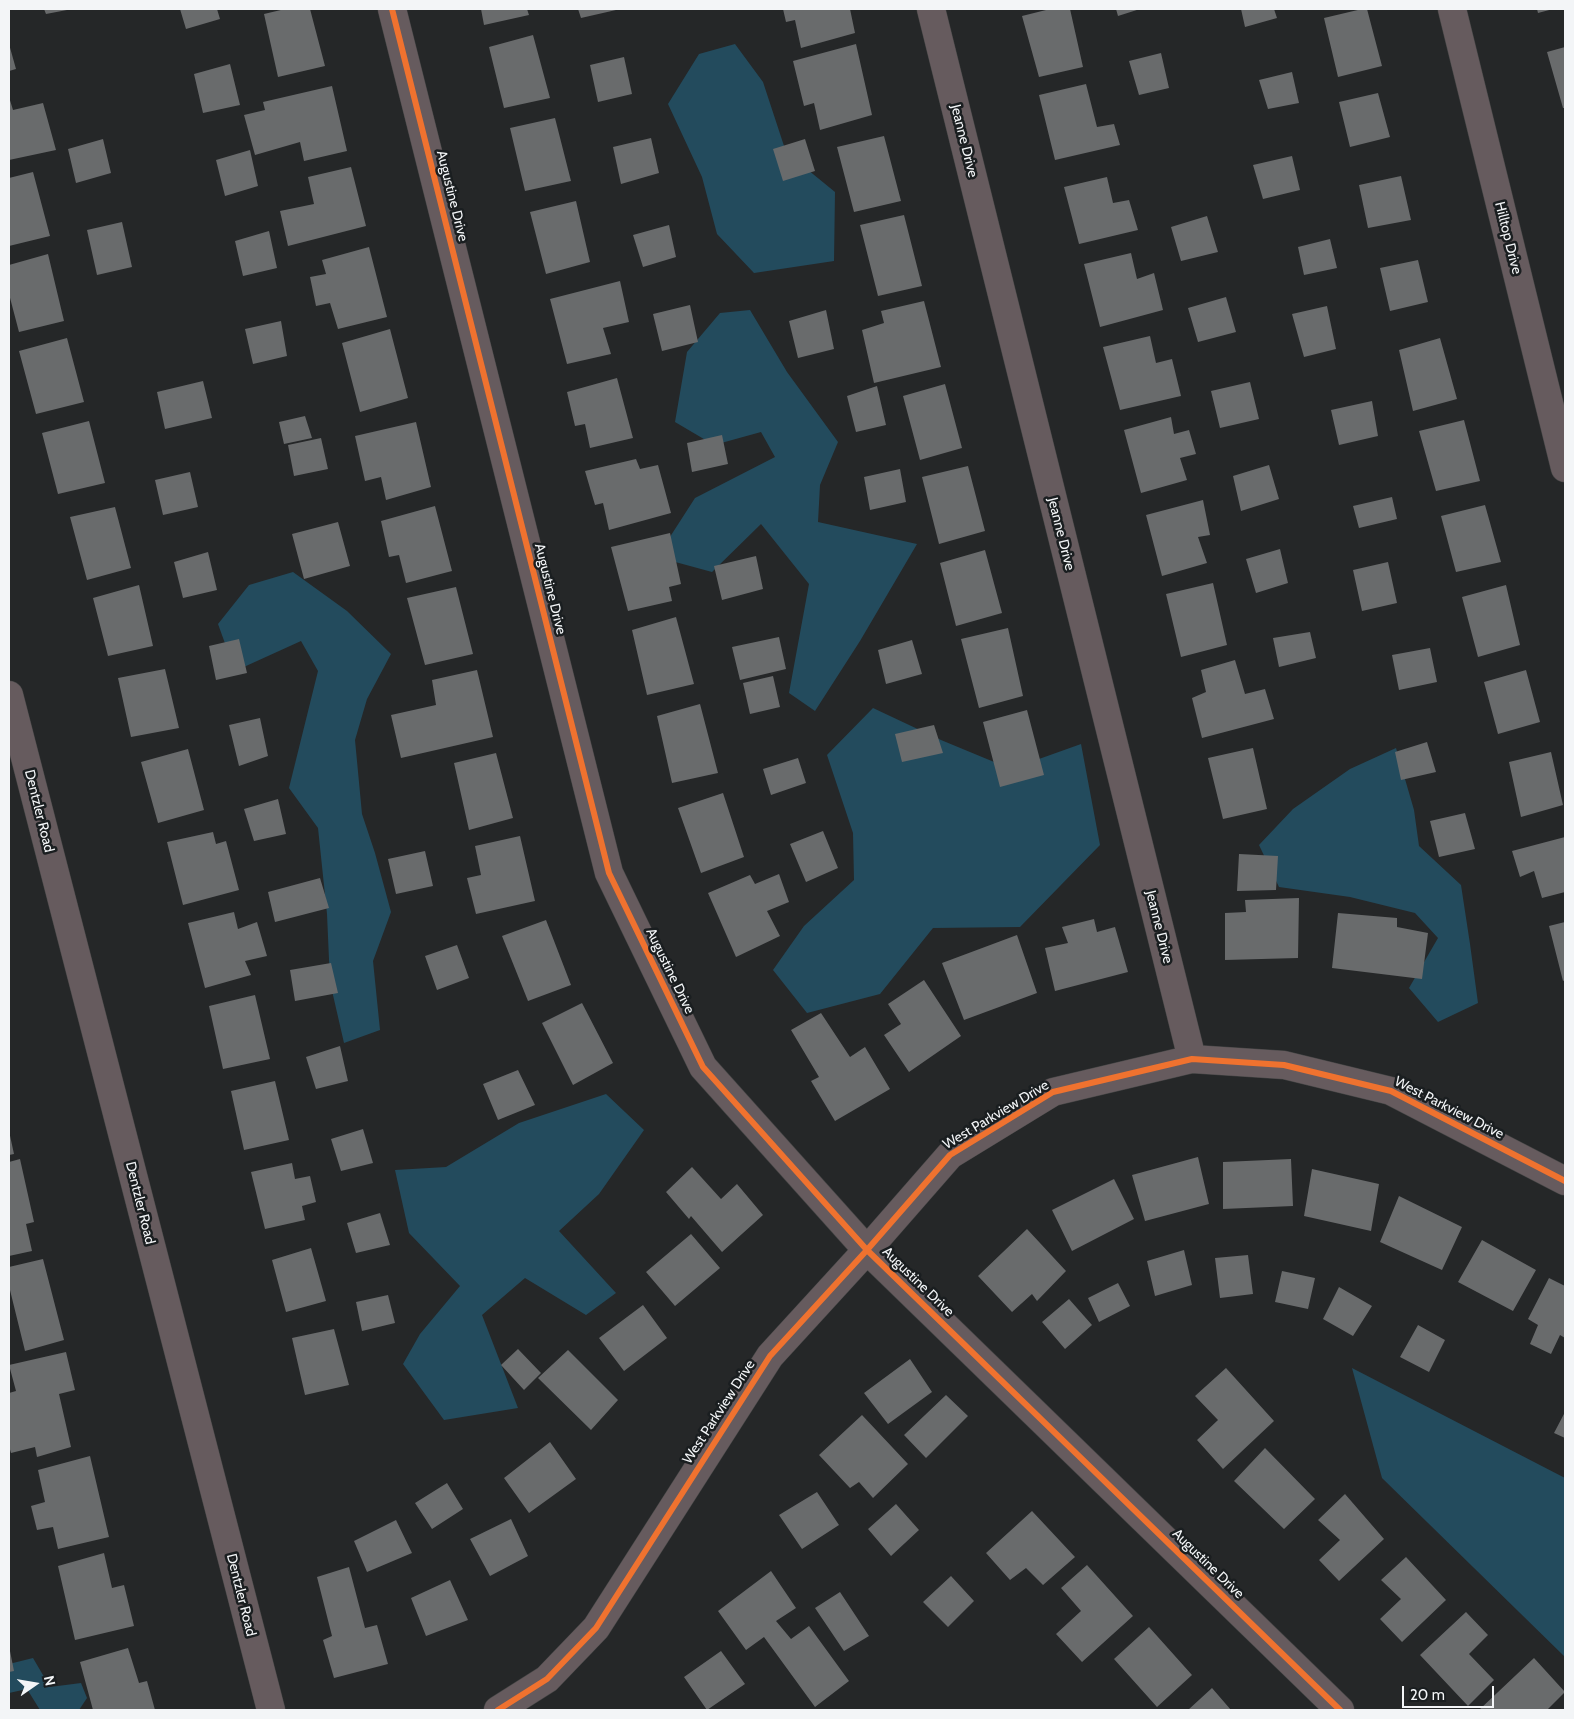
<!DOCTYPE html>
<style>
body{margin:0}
#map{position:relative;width:1574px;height:1719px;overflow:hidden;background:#252728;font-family:Cabin,sans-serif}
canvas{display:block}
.frame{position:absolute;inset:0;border:10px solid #f3f5f7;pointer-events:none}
.north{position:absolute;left:10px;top:1659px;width:50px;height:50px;-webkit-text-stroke:4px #1a1e20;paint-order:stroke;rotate:77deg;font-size:14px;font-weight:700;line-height:20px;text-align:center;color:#f3f5f7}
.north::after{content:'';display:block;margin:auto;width:18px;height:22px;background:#f3f5f7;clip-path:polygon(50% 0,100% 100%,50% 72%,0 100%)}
.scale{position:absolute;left:1402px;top:1686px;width:92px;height:22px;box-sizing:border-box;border:2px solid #f3f5f7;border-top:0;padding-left:6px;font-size:15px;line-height:18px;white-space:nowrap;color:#f3f5f7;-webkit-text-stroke:4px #1a1e20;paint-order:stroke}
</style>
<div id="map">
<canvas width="1574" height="1719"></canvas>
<div class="frame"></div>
<div class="north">N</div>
<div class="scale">20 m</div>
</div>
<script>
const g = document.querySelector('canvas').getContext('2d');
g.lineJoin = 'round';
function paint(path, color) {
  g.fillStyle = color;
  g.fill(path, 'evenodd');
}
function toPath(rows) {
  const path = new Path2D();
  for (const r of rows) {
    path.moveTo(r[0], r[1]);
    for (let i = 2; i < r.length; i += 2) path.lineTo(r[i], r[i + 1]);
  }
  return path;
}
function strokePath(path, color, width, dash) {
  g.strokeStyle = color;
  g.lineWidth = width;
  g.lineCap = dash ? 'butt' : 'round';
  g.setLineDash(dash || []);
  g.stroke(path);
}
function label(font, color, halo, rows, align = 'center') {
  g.font = font + ' Cabin,sans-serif';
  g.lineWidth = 5;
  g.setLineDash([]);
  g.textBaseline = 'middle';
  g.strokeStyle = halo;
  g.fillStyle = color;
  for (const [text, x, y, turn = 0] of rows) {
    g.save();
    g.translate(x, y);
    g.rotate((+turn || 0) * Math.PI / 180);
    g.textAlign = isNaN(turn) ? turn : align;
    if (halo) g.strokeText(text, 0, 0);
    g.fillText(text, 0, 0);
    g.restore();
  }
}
const forest = toPath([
 [735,44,763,82,786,152,835,192,834,261,754,273,717,234,702,177,668,104,699,54],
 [750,310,787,372,838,442,820,485,818,522,917,544,860,641,815,711,789,693,809,584,761,524,712,572,657,557,695,498,775,457,761,432,714,445,675,422,687,352,720,313],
 [293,572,347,611,391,654,367,699,355,740,362,814,375,853,391,912,373,961,380,1030,344,1043,330,982,327,914,318,828,289,788,318,671,301,641,235,671,218,624,249,585],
 [873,708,941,740,1011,769,1081,744,1100,845,1020,927,933,928,880,994,807,1013,773,970,804,926,854,880,853,833,827,755],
 [1396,748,1414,810,1419,846,1461,885,1470,944,1478,1003,1438,1022,1409,988,1438,938,1415,913,1350,897,1279,887,1259,845,1293,809,1350,769],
 [606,1094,644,1130,599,1194,559,1231,616,1293,586,1315,525,1278,482,1315,518,1408,444,1420,403,1364,420,1334,460,1286,409,1233,395,1170,446,1167,519,1123],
 [1352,1368,1565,1478,1565,1657,1382,1478],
 [33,1658,50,1687,81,1683,87,1698,79,1710,40,1710,27,1689,9,1693,9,1664]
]);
const building = toPath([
 [44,9,67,9,67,10,46,14],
 [180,9,217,9,220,19,186,29],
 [285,9,310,9,325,66,278,77,264,14],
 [481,9,527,9,529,15,484,25],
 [578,9,616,9,616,10,581,18],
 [783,9,850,9,855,33,801,48,795,20,786,22],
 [1050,9,1070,9,1083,67,1039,77,1022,16],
 [1116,9,1140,9,1118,16],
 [1241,9,1274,9,1277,18,1245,27],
 [1362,9,1367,9,1382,66,1338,77,1324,18],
 [1537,9,1553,9,1538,13],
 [533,35,550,98,504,108,489,47],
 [9,44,16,69,9,71],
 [856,44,872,115,820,130,814,103,804,106,793,61],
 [1565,47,1565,108,1563,108,1547,52],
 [1161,53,1169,88,1139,95,1129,61],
 [624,57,632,94,598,102,590,65],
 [230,64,240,105,203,113,194,74],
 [1292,72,1299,103,1268,109,1259,80],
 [1086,84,1097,127,1114,124,1120,145,1055,160,1039,95],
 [332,86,347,151,304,161,300,142,255,155,244,115,265,110,263,102],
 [1378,93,1390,137,1350,147,1339,102],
 [9,97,13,110,43,103,56,150,9,160],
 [555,118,571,181,525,191,510,128],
 [884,136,901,201,854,212,837,147],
 [651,138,659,173,621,184,613,147],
 [103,139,111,173,76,183,68,149],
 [805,139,815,171,783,181,773,149],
 [250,150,258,186,225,196,216,160],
 [1292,156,1300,190,1263,199,1253,165],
 [351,167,366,226,288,246,280,211,314,204,308,177],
 [33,172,50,236,9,246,9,178],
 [1401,176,1411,220,1368,228,1359,185],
 [1107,177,1113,203,1129,200,1138,230,1079,244,1064,187],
 [576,201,590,262,546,274,530,212],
 [904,215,922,286,878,296,860,225],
 [1207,216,1218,252,1181,261,1171,227],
 [122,222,132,267,97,275,87,230],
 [669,225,676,257,643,267,633,235],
 [269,231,277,268,243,276,235,241],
 [1330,239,1337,268,1304,275,1298,247],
 [369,247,387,317,338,329,330,303,316,306,310,277,326,274,322,260],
 [1131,253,1137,279,1154,273,1163,310,1100,327,1084,264],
 [48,254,64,321,19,332,9,294,9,265],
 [1418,260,1428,302,1390,311,1380,268],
 [620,281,629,322,603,328,611,354,567,364,550,299],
 [1226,297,1236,332,1198,342,1188,308],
 [924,301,941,367,874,383,862,330,884,323,881,311],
 [690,305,698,342,662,351,653,314],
 [1327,306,1336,349,1304,357,1292,314],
 [826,310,834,349,798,358,789,321],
 [281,321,287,356,253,364,245,329],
 [390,329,408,398,360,412,342,343],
 [1150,336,1156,363,1172,359,1181,396,1120,410,1103,347],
 [67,338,84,402,36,414,19,351],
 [1440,338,1457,399,1413,411,1399,350],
 [617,378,633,438,590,448,585,424,575,426,567,392],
 [203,381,212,418,165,429,157,392],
 [1250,382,1259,419,1220,428,1211,391],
 [945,384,962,448,920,460,903,396],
 [877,386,886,425,856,432,847,396],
 [1372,401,1378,436,1339,445,1331,410],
 [305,416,312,438,284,444,279,422],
 [1171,417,1174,434,1189,430,1196,454,1180,458,1187,480,1141,493,1124,430],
 [1464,420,1480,481,1436,491,1419,431],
 [89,421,105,483,58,494,42,433],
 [416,422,431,487,386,500,381,477,365,481,355,436],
 [722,435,728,464,692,472,687,443],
 [321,438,328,469,294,476,288,445],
 [636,459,640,469,658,465,671,513,609,530,603,503,595,505,585,471],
 [1269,465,1279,499,1241,511,1233,476],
 [968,466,985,531,939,544,922,477],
 [900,469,906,502,870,510,864,477],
 [190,472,198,507,163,515,155,480],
 [1392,497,1397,519,1359,528,1353,506],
 [1203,500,1210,535,1198,537,1207,563,1162,576,1146,515],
 [1485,505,1501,562,1456,572,1441,516],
 [435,506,452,571,406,583,399,555,389,557,381,521],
 [115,507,131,568,87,580,70,517],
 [338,522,350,566,304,579,292,534],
 [670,533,681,584,669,587,672,601,628,611,611,547],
 [1280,549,1288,583,1256,593,1246,559],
 [985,550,1002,613,956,626,940,563],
 [208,552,217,590,183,598,174,562],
 [756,556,763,589,722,600,714,566],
 [1388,562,1397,603,1362,611,1353,570],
 [1213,583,1227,645,1181,657,1166,594],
 [139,585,153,646,108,656,93,598],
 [1506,585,1520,645,1478,657,1462,597],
 [456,587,473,654,425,665,407,598],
 [676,617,694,684,647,695,632,630],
 [1008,628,1023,696,979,708,961,639],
 [1310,632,1316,658,1279,667,1273,638],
 [779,637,786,669,740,680,732,647],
 [239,639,247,673,216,680,209,646],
 [912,640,922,674,886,684,878,650],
 [1430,648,1437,682,1399,690,1392,655],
 [1235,660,1245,694,1265,689,1274,719,1202,738,1192,698,1206,692,1201,670],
 [165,669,179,728,131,737,118,678],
 [477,670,493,737,401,758,391,715,436,705,432,680],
 [1526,670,1540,722,1498,734,1484,682],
 [773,676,780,707,750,714,743,683],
 [700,704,718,773,672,783,657,716],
 [1027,710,1044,775,1000,787,983,722],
 [260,718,268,756,239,766,229,725],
 [934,725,943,753,902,762,895,734],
 [1427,742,1436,772,1401,780,1395,752],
 [1253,748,1267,809,1223,819,1208,758],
 [188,749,204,810,158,823,141,762],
 [1551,752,1563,805,1521,817,1509,762],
 [496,753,513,818,469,830,454,763],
 [798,758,806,783,771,795,763,769],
 [723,793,744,857,701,873,678,808],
 [278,799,286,834,254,841,244,809],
 [1465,813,1475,849,1439,857,1430,821],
 [823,831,838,868,806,882,790,844],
 [213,832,216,844,226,841,239,890,183,905,167,842],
 [520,836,535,901,476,914,467,878,481,875,475,846],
 [1565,837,1565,892,1542,898,1534,871,1520,877,1512,851],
 [425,851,433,886,396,894,388,859],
 [1239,854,1278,856,1276,890,1237,891],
 [779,874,789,902,767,911,780,936,736,957,708,893,750,875,755,884],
 [320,878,329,908,275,922,268,892],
 [1299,898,1298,958,1225,960,1225,913,1246,912,1245,900],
 [234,912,238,929,257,922,267,956,245,961,251,975,205,988,188,923],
 [1338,913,1397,918,1397,927,1428,933,1422,979,1332,968],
 [1094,919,1097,932,1115,927,1128,972,1055,991,1045,948,1068,943,1062,927],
 [546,920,571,985,528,1001,502,936],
 [1565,922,1565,980,1563,981,1549,926],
 [1017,935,1037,993,964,1020,942,963],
 [457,945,469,978,437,990,425,956],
 [331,963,338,993,295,1001,290,970],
 [924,980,961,1036,909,1072,884,1035,901,1024,888,1004],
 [255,995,270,1059,223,1069,209,1006],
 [582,1003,613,1063,573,1085,542,1023],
 [821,1013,850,1057,865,1047,890,1089,835,1121,811,1081,819,1077,791,1030],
 [340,1046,348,1081,316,1089,306,1057],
 [518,1070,535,1105,498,1120,483,1084],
 [275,1081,289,1140,244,1150,231,1091],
 [363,1129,373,1163,341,1171,331,1139],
 [9,1131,14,1154,9,1155],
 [1198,1157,1209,1204,1145,1221,1132,1175],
 [20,1159,34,1222,26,1224,32,1251,9,1256,9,1162],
 [1291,1159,1293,1206,1223,1209,1223,1162],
 [292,1163,295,1179,310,1176,316,1202,302,1206,305,1220,265,1229,251,1172],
 [692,1167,721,1199,737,1184,763,1215,722,1252,691,1216,689,1219,666,1192],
 [1312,1169,1379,1184,1371,1231,1304,1216],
 [1114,1179,1134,1219,1072,1251,1052,1210],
 [1399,1196,1462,1227,1442,1270,1380,1242],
 [380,1213,390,1245,356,1253,347,1223],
 [1027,1229,1066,1271,1037,1301,1032,1294,1012,1312,978,1276],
 [691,1234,720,1268,675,1306,646,1272],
 [1482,1240,1536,1270,1513,1311,1458,1282],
 [311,1248,326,1301,286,1312,272,1260],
 [1184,1250,1192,1285,1155,1296,1147,1261],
 [1248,1255,1253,1294,1220,1298,1215,1258],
 [43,1259,64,1340,25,1351,9,1286,9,1267],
 [1282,1271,1315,1278,1308,1309,1275,1302],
 [1549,1278,1565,1286,1565,1338,1560,1335,1551,1354,1530,1344,1538,1325,1528,1319],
 [1118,1283,1130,1306,1099,1322,1088,1298],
 [1339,1287,1372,1306,1353,1336,1323,1319],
 [388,1295,395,1323,362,1331,356,1302],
 [1069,1299,1092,1325,1065,1349,1042,1322],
 [643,1305,667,1338,624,1371,599,1338],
 [1418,1325,1445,1340,1429,1372,1400,1357],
 [334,1329,349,1385,305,1395,292,1338],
 [518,1349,541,1373,524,1390,501,1365],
 [568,1350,618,1400,591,1430,538,1378],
 [66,1352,75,1390,59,1394,71,1447,37,1457,35,1447,11,1453,9,1446,9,1393,16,1391,9,1365],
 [910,1359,932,1392,888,1424,864,1393],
 [1226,1368,1274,1421,1223,1469,1197,1440,1218,1420,1195,1396],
 [946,1395,968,1416,926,1458,904,1435],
 [1565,1412,1565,1438,1554,1433],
 [862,1415,908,1464,873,1498,859,1482,850,1488,819,1455],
 [550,1442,576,1479,529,1513,504,1478],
 [1265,1448,1315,1499,1284,1529,1234,1481],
 [90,1456,109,1537,58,1549,53,1527,37,1530,31,1506,45,1502,38,1470],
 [447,1483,463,1509,432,1529,415,1503],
 [817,1492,839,1525,802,1549,779,1515],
 [1345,1494,1384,1539,1339,1581,1319,1560,1340,1540,1318,1520],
 [896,1504,919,1530,891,1556,868,1529],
 [1032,1511,1075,1557,1043,1585,1026,1568,1010,1580,986,1553],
 [511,1519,528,1556,490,1576,470,1539],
 [396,1520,412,1553,367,1572,354,1541],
 [104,1553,112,1588,124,1585,134,1626,75,1640,58,1566],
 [1406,1557,1446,1600,1402,1642,1380,1619,1401,1599,1381,1580],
 [1087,1565,1133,1616,1082,1662,1056,1634,1081,1611,1061,1588],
 [349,1567,365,1628,377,1625,388,1664,334,1678,323,1640,332,1636,317,1577],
 [771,1571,796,1608,776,1621,791,1639,809,1626,849,1681,815,1707,764,1637,746,1650,718,1611],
 [951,1576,974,1601,948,1627,923,1602],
 [450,1580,468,1620,426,1636,411,1598],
 [840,1592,869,1636,844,1651,815,1608],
 [1466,1612,1488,1635,1469,1654,1494,1680,1468,1706,1420,1655],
 [1149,1627,1192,1675,1157,1707,1114,1659],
 [9,1646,14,1671,9,1672],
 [128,1648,139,1683,147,1681,155,1710,93,1710,80,1662],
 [721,1651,745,1684,707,1710,684,1677],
 [1534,1658,1565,1692,1548,1709,1549,1710,1479,1710],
 [1212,1688,1231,1710,1188,1710]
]);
const minor = toPath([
 [392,9,609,873,703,1067,867,1250,1340,1710],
 [931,9,1192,1059],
 [1452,9,1565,468],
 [9,695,271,1710],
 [498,1710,547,1679,596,1628,770,1356,867,1250,950,1155,1053,1092,1192,1059,1284,1065,1391,1091,1565,1181]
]);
const cycleway = toPath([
 [392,9,609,873,703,1067,867,1250,1340,1710],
 [498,1710,547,1679,596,1628,770,1356,867,1250,950,1155,1053,1092,1192,1059,1284,1065,1391,1091,1565,1181]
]);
const streetNames = [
 ["Jeanne Drive",964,141,76],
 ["Augustine Drive",452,196,76],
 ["Hilltop Drive",1508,238,76],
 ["Jeanne Drive",1061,534,76],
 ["Augustine Drive",550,589,76],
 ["Dentzler Road",39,811,76],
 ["Jeanne Drive",1159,927,76],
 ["Augustine Drive",670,971,64],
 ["West Parkview Drive",1449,1108,27],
 ["West Parkview Drive",996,1115,-31],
 ["Dentzler Road",140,1203,76],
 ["Augustine Drive",918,1282,44],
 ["West Parkview Drive",719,1412,-57],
 ["Augustine Drive",1208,1564,44],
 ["Dentzler Road",241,1595,76]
];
paint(forest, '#234b5d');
paint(building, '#696b6c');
strokePath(minor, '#434444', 29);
strokePath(minor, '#665b5e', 28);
strokePath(cycleway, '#ef722f', 6);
label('14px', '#f3f5f7', '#1a1e20', streetNames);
</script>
